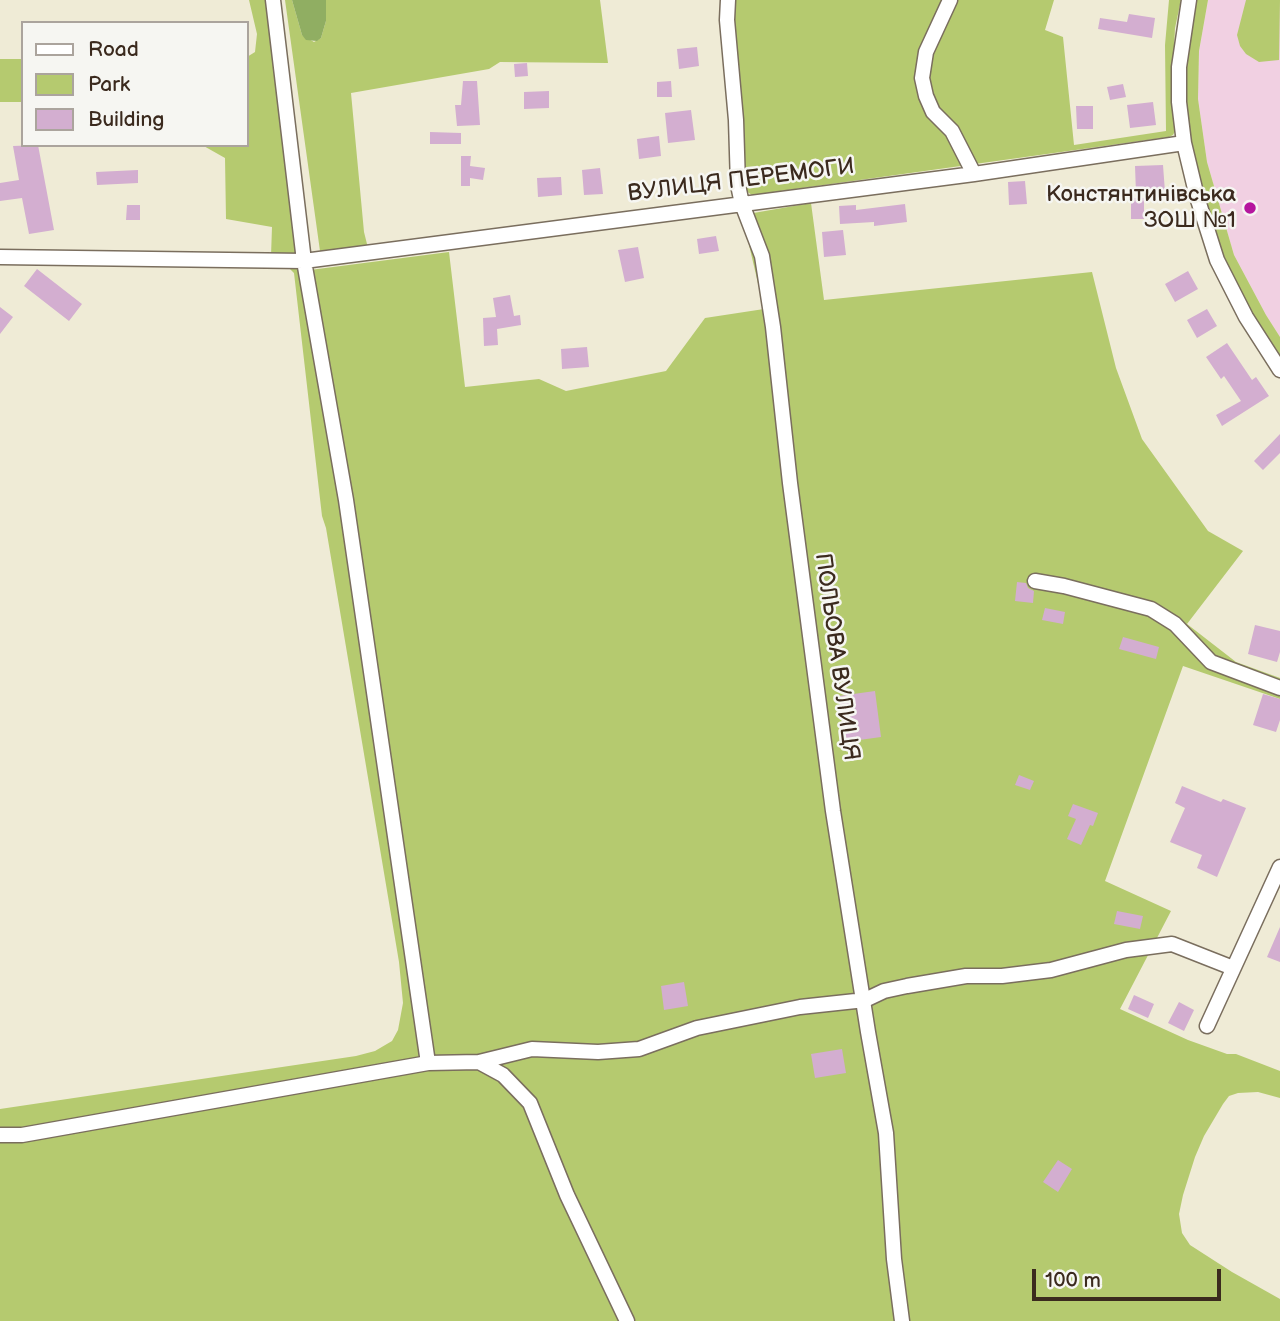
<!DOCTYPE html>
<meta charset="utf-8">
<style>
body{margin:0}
#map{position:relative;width:1280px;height:1321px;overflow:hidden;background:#efebd6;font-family:"Balsamiq Sans",sans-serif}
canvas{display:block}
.legend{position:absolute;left:21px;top:21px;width:228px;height:126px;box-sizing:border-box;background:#f6f6f2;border:2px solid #aba49d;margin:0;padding:9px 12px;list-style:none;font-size:21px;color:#3b2a1e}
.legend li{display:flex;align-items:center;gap:14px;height:35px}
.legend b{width:35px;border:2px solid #aba49d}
.scale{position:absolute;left:1032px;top:1269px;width:189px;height:32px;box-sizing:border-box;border:4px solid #3b2a1e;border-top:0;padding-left:9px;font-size:21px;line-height:24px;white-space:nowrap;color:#3b2a1e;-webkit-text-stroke:5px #f6f6f2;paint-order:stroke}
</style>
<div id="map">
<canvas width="1280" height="1321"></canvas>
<ul class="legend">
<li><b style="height:9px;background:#fff"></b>Road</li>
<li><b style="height:19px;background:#b5ca6f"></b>Park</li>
<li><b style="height:19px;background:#d3aed0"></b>Building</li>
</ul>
<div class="scale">100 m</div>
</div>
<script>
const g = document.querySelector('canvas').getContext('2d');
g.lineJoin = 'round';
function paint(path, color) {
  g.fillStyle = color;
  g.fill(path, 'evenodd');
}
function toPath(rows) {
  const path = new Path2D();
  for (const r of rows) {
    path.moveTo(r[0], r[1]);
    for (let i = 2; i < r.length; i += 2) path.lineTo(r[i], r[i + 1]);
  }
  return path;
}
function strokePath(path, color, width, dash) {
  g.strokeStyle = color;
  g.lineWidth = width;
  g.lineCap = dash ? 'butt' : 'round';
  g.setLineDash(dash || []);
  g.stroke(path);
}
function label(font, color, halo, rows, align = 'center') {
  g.font = font + ' "Balsamiq Sans",sans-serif';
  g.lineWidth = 5;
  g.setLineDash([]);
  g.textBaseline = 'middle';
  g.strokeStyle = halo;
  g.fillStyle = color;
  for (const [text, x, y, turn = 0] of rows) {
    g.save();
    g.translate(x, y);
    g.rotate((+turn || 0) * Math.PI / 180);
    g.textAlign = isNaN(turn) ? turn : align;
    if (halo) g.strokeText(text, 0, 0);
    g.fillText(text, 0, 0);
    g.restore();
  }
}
const built = toPath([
 [1208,0,1280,0,1280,337,1266,315,1234,255,1207,162,1198,99,1199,51]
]);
const green = toPath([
 [249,0,270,0,310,270,449,252,465,387,539,379,566,391,666,371,705,318,764,309,742,215,811,203,824,300,1092,272,1116,368,1142,439,1208,531,1243,551,1187,624,1236,662,1280,678,1280,699,1183,666,1105,881,1171,911,1120,1009,1188,1040,1227,1054,1236,1054,1280,1071,1280,1098,1258,1092,1238,1093,1229,1096,1223,1104,1204,1136,1195,1157,1183,1195,1179,1214,1182,1233,1190,1245,1232,1272,1280,1299,1280,1321,0,1321,0,1109,356,1056,375,1051,392,1041,398,1030,403,1003,399,962,326,528,322,516,294,273,289,268,112,262,271,256,272,227,226,219,225,158,202,145,247,145,247,57,255,52,257,34],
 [285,0,292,0,302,35,314,42,321,38,326,21,326,0,600,0,608,63,500,62,489,69,351,93,364,232,368,248,320,251],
 [731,0,1054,0,1045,30,1063,37,1074,145,1166,131,1165,45,1169,0,1181,0,1175,28,1173,69,1176,129,1173,135,1169,137,752,195,743,189],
 [1194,0,1208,0,1199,51,1198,99,1207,162,1234,255,1266,315,1280,337,1280,360,1239,293,1218,250,1203,199,1190,141,1185,92,1187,44],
 [1246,0,1280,0,1279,60,1259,62,1246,54,1240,46,1237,35],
 [0,59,23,59,23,102,0,102]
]);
const forest = toPath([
 [292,0,326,0,326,21,321,38,317,41,306,40,302,35]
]);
const building = toPath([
 [1129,14,1155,18,1152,38,1098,29,1100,18,1127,22],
 [697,47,699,66,679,69,677,49],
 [527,63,528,76,515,77,514,64],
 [463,81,477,81,480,125,457,126,455,105,461,105],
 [671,81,672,97,657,97,657,82],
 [1123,84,1126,97,1110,100,1107,87],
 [549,91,549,108,524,109,524,92],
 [1153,102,1156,125,1130,128,1127,105],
 [1076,106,1093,106,1093,129,1077,129],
 [691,110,695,140,668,143,665,113],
 [430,132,461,133,461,144,430,144],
 [659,136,661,156,639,159,637,139],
 [38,145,54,230,29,234,22,198,0,201,0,183,19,180,13,146],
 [461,156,471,156,470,166,485,168,483,180,470,178,470,186,461,186],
 [1163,165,1165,192,1136,193,1135,166],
 [600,168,603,194,584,195,582,170],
 [138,170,138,183,97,185,96,172],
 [561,177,562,195,538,197,537,178],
 [1025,181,1027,204,1009,205,1008,182],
 [1131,198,1144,198,1144,219,1131,219],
 [905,204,907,222,874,226,874,222,840,224,839,206,856,205,856,210],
 [127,205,140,205,140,220,126,220],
 [843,230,846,255,824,257,822,232],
 [716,236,719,251,699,254,697,239],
 [638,247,644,278,625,282,618,250],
 [37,269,82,304,69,321,24,286],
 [1188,271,1198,289,1175,302,1165,284],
 [510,295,514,316,520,315,521,325,497,329,498,345,484,346,483,318,496,317,493,298],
 [0,307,13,317,0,334],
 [1207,309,1217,326,1197,338,1187,320],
 [1227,343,1252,380,1256,377,1269,396,1222,426,1216,415,1241,401,1224,376,1221,379,1206,357],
 [587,347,589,367,562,369,561,349],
 [1280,434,1280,453,1263,470,1254,461],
 [1017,582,1026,583,1028,588,1034,591,1033,603,1015,601],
 [1045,608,1065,612,1063,624,1042,620],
 [1255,625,1280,631,1280,652,1277,662,1248,654],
 [1123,637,1159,647,1156,659,1119,649],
 [875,691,881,737,845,742,839,696],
 [1263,694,1280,699,1280,720,1276,732,1253,725],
 [1019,775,1034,781,1030,790,1015,785],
 [1182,786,1221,802,1223,799,1246,808,1217,877,1197,868,1202,855,1170,842,1185,808,1175,803],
 [1073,804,1098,813,1093,826,1090,825,1081,845,1067,839,1076,819,1068,816],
 [1117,911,1143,916,1140,929,1114,924],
 [1280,927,1280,962,1267,957],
 [684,982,688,1006,664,1010,661,986],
 [1134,995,1154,1004,1148,1018,1128,1009],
 [1179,1002,1194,1010,1184,1031,1168,1023],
 [842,1049,846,1073,815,1078,811,1054],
 [1058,1160,1072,1169,1058,1192,1043,1182]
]);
const minor = toPath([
 [728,0,727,20,736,120,738,185,742,204,762,256,773,327,790,483,833,811,868,1032,886,1133,894,1259,902,1321],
 [950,0,926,52,922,78,926,96,933,112,952,131,974,174],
 [1189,0,1179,67,1179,102,1184,143,1197,197,1217,260,1246,317,1280,370],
 [0,257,304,261,974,174,1184,143],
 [1035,581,1064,586,1151,609,1175,624,1211,662,1280,688],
 [1207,1026,1280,867],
 [479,1062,503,1075,530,1103,567,1195,627,1321],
 [428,1063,479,1062,532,1049,598,1052,639,1049,697,1028,800,1007,865,1000,884,991,907,986,966,976,1002,976,1051,970,1126,950,1172,944,1233,968],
 [0,1135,22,1135,428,1063,346,500,304,261,273,0]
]);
const markers = [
 [1250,208,7,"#b5179e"]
];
const streetNames = [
 ["ВУЛИЦЯ ПЕРЕМОГИ",741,181,-7],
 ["ПОЛЬОВА ВУЛИЦЯ",836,657,82]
];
const poiNames = [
 ["Констянтинівська",1236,195],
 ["ЗОШ №1",1236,221]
];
paint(built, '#f1d0e2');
paint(green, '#b5ca6f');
paint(forest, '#90ae62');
paint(building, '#d3aed0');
strokePath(minor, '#7a6e5e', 17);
strokePath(minor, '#fff', 14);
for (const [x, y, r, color] of markers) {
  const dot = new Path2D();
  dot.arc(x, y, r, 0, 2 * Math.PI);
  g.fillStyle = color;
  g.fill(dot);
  strokePath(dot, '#f6f6f2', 2.5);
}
label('23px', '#3b2a1e', '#f6f6f2', streetNames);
label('23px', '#3b2a1e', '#f6f6f2', poiNames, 'right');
</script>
